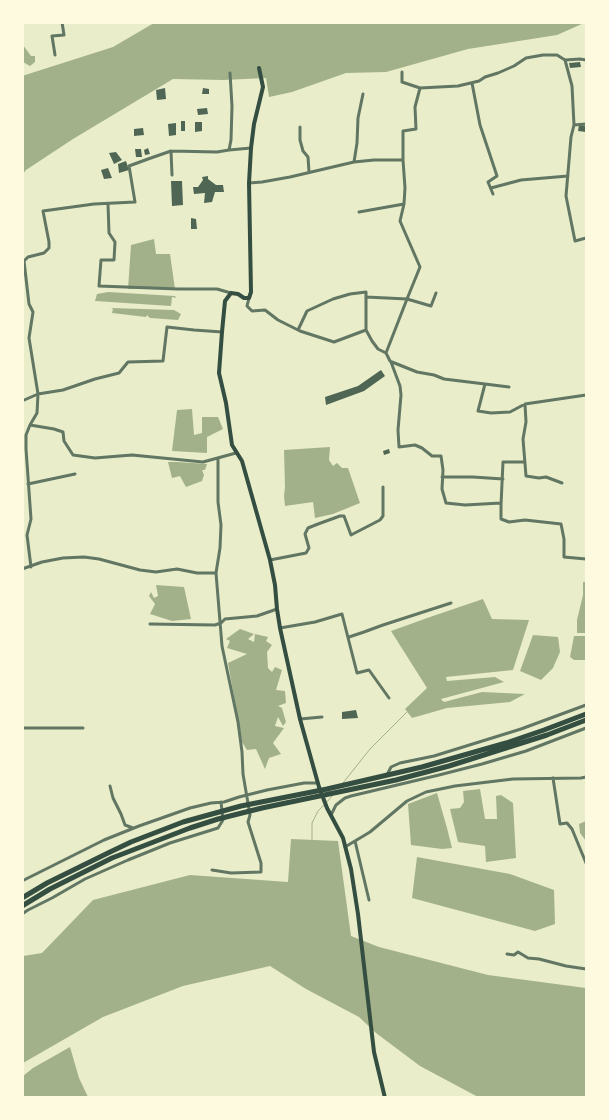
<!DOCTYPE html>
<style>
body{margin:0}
#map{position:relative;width:609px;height:1120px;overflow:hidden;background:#e9edc9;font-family:"PT Serif",serif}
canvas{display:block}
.frame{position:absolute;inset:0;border:24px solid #fefae0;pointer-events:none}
</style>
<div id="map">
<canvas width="609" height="1120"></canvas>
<div class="frame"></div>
</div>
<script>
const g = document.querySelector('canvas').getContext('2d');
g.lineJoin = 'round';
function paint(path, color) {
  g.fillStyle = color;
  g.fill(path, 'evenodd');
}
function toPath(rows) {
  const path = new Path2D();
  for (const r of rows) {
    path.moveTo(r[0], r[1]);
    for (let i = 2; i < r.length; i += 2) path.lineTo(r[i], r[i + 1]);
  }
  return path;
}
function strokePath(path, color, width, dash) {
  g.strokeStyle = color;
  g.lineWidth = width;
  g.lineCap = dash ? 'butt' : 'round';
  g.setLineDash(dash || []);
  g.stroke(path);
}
const water = toPath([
 [154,23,584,23,557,35,468,49,386,72,346,73,292,92,269,97,266,78,223,80,173,79,73,139,26,170,23,174,22,76,113,47],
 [23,45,31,56,35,56,35,62,30,66,23,62],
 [154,239,156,254,170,254,175,289,128,289,131,245],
 [108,292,175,296,176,298,172,297,171,306,95,301,97,294],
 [111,308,174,310,181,314,178,320,150,318,147,315,146,317,112,313,113,309],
 [192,409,194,435,202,433,202,417,218,417,223,429,207,437,207,453,172,451,177,410],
 [330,447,329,460,333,466,337,463,342,468,348,468,360,503,333,514,315,518,313,502,285,506,284,496,285,487,284,450],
 [168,462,177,462,207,464,205,470,202,470,204,475,202,481,186,487,180,476,172,478],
 [583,582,586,582,586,633,577,633,577,620,583,595],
 [156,585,184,587,191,619,172,621,150,614,155,604,149,596,151,592,154,598,158,596],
 [483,599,492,619,529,620,513,670,446,677,447,681,495,677,504,682,441,699,444,702,482,692,525,694,510,702,447,708,412,718,405,709,427,688,391,631,430,617],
 [240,629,254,634,248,639,254,642,255,634,268,637,266,641,272,645,267,652,268,668,272,672,275,667,282,670,276,690,285,691,286,703,278,706,282,708,286,722,283,726,278,717,275,726,284,728,273,743,281,754,269,758,265,769,256,749,247,750,242,742,228,663,247,654,227,648,230,641,226,639],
 [533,635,558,637,560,652,553,668,541,680,520,671],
 [574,636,586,636,586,660,574,660,570,657],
 [480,789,485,819,497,819,496,796,501,795,513,803,516,858,486,862,485,846,458,842,450,809,460,808,464,802,463,791],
 [437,793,447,828,452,848,442,849,411,845,408,804],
 [586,821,586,841,580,833,579,824],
 [291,839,338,841,351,936,379,947,488,975,586,988,586,1097,478,1097,420,1066,376,1033,359,1017,306,989,270,966,183,986,103,1017,23,1063,23,956,42,953,93,900,190,875,288,882],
 [417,857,510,874,554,890,555,924,535,931,412,898],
 [70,1047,79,1078,88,1097,23,1097,23,1076,33,1068]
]);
const stream = toPath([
 [343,783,370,749,407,712],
 [327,802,332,796],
 [312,840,312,823,318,811,324,805]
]);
const building = toPath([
 [580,62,581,67,570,68,569,63],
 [165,88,166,99,157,100,156,90],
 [203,88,209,89,209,94,202,94],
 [207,108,208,114,198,115,197,109],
 [181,121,185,121,185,131,181,131],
 [195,122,202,122,202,131,195,132],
 [176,123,176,135,169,136,168,124],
 [579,125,586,126,586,132,578,131],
 [143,128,144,135,134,136,134,129],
 [148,148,150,154,145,155,144,150],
 [135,149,141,149,142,157,136,157],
 [116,152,122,160,114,164,109,153],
 [126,161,129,170,119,173,118,164],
 [108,168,112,178,104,179,101,170],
 [208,176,208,179,216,185,223,185,224,192,215,192,212,202,204,203,205,193,194,194,193,187,198,187,203,180,202,177],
 [171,181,182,181,183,205,172,206],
 [191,218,196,219,197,229,191,229],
 [381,370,385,376,364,391,326,405,325,397,358,386],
 [389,449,390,453,384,455,383,451],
 [356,710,358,718,342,719,342,712]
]);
const minor = toPath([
 [55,55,52,36,64,35,62,22],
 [565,60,580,59,586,60],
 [402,72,402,82,420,88,458,86,479,81,485,77,498,73,514,66,526,58,543,55,557,55,565,60,572,86,574,125,571,137,566,196,575,241,586,238],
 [472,83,480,125,497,176,488,182,493,194],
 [574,125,586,124],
 [300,127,300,140,303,151,308,157,309,172],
 [229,150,231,140,232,106,230,73],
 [171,151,172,175],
 [403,160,403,131,416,129,415,107,420,88],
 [354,162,357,143,358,118,363,94],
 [249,183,262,182,290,177,354,162,374,160,403,160,405,188,404,204,400,221,420,267,407,299,366,297],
 [491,188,521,180,568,176],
 [108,204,109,233,115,242,114,260,101,260,99,286,178,289,217,289,231,293],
 [359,212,404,204],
 [249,298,247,306,252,311,265,310,278,320,300,331,334,342,366,330,372,341,378,349,386,353,390,361,392,362,417,372,434,375,444,379,485,384,478,411,491,413,510,412,525,404,586,395],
 [298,330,307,311,333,299,350,294,366,292,366,330],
 [386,353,407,299,431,306,436,293],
 [391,362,400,386,401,395,398,430,399,447,415,445,422,448,432,456,441,456,443,470,442,489,446,503,465,505,501,503],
 [485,384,509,387],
 [22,401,38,394,63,390,95,379,119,373,128,362,163,361,167,327,194,330,222,332],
 [525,404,526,422,523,439,526,476,539,478,546,477,562,483],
 [30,425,54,429,63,432,64,441,73,455,95,458,132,455,203,462,236,453],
 [525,462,503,462,501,505,501,519,509,522,525,520,561,524,564,539,564,557,586,559],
 [442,477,473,477,503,479],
 [28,484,75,474],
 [270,560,306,553,309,548,305,534,308,528,318,524,340,516,344,516,351,535,380,520,383,516,383,487],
 [31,567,27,535,31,519,26,449,26,435,30,425,37,413,38,394,29,338,33,312,29,304,24,261,28,257,44,253,49,248,49,242,43,211,94,204,135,202,129,166,148,159,171,151,217,152,229,150,251,148],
 [22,569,42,562,63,558,84,557,99,559,140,570,156,572,177,569,197,573,216,573,220,548,221,525,218,502,218,458],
 [150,624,215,625,221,623,225,619,257,616,277,609],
 [280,628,315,622,342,614,357,673,369,670,389,698],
 [349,637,364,632,383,625,451,603],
 [300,719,322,717],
 [22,728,83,728],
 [387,775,391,767,400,763,434,756,521,729,586,705],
 [553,778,560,824,567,823,572,829,586,863],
 [110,786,113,798,121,814,125,825,133,828],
 [331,815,336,805,345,798,351,796,439,775,482,764,526,751,586,728],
 [355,841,369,900],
 [345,847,370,832,407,801,426,792,455,786,513,779,581,778,586,777],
 [212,870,231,873,261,872,261,863,248,822,250,815,243,774,242,752,238,722,222,646,216,573],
 [22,881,104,840,139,826,190,808,211,803,224,802,239,797,267,790,304,783,318,783],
 [22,914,28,910,52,898,85,879,128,860,170,843,218,828,223,820,221,802],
 [507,954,514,955,518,952,528,958,539,959,566,966,586,969]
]);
const secondary = toPath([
 [259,68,263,87,254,124,251,148,249,183,251,292,249,298,244,298,238,294,231,293,225,301,222,332,219,373,226,403,232,445,242,461,270,560,275,585,277,609,280,628,300,719,319,787,327,808,343,838,351,869,358,914,374,1052,385,1098]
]);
const trunk = toPath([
 [22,898,47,883,110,852,131,842,183,822,241,806,327,789,422,767,506,743,544,730,586,714],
 [22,906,50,889,112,858,190,828,218,819,262,808,396,780,449,766,547,735,586,720]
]);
paint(water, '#a3b18a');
strokePath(stream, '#a3b18a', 1);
paint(building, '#4f6655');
strokePath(minor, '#617663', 3);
strokePath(secondary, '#344e41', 4);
strokePath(trunk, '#344e41', 5);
</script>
